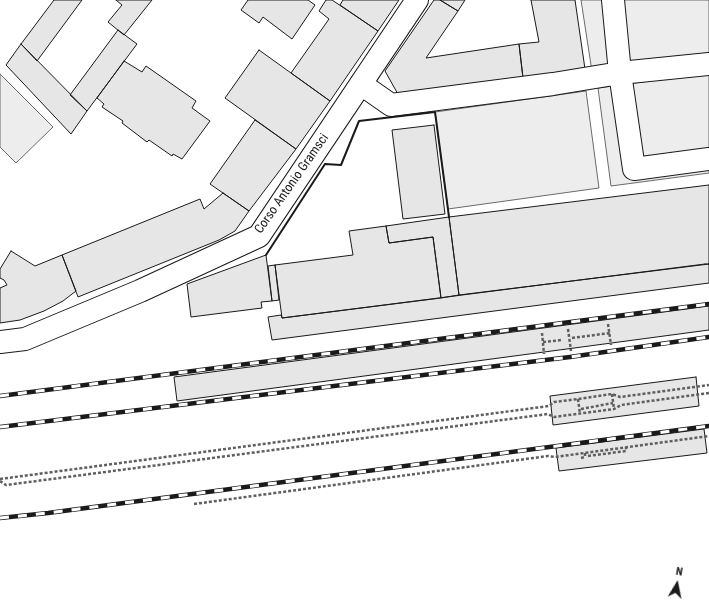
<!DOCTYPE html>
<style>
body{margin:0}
#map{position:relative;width:709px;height:616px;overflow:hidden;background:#fff;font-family:"Roboto Condensed",sans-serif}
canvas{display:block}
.north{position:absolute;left:657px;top:564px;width:40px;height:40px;-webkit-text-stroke:3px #fff;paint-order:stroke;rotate:10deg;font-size:11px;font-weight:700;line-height:16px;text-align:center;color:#1a1a1a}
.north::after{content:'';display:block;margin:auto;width:14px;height:18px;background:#1a1a1a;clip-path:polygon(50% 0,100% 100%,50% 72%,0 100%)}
</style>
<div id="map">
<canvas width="709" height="616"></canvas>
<div class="north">N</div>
</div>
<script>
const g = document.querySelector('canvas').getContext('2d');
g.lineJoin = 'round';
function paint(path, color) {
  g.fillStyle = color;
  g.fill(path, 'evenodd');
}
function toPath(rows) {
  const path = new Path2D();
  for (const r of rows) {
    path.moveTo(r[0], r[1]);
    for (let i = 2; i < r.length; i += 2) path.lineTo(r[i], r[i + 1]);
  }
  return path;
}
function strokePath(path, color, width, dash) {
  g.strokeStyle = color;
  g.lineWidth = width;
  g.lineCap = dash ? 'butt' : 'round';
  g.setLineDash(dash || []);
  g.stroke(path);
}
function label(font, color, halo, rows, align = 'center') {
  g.font = font + ' "Roboto Condensed",sans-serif';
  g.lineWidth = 3;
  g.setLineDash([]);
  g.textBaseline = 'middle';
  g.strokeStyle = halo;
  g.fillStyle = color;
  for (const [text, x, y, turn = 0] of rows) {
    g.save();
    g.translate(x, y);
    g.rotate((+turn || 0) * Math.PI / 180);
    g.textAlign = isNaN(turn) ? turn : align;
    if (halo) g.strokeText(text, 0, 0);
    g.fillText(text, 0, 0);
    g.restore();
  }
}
const parking = toPath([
 [581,0,709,0,709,64,593,78,581,0],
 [709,73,709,173,611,186,598,88,709,73],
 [0,74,53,127,16,163,0,147,0,74],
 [586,91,599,188,448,209,435,112,586,91]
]);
const building = toPath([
 [54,0,82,0,37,61,21,44,54,0],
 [116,0,152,0,124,35,108,22,122,5,116,0],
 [248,0,308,0,315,5,292,39,263,17,259,23,241,10,248,0],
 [326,0,332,0,378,31,330,101,291,73,329,19,319,11,326,0],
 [343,0,399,0,378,31,340,5,343,0],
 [434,0,440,0,458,11,426,58,519,44,523,78,399,96,385,71,434,0],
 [440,0,465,0,458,11,440,0],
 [531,0,575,0,585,69,523,78,519,44,539,42,531,0],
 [118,30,137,44,87,111,70,95,118,30],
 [21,44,87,111,71,134,6,65,21,44],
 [259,50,330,101,296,149,225,98,259,50],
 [124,61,142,72,146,66,196,101,192,108,210,121,182,159,173,154,172,156,149,140,147,142,122,123,123,121,102,107,104,104,97,98,124,61],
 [255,120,296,149,249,211,210,184,255,120],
 [434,125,445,214,403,219,392,130,434,125],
 [709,185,709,264,459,295,449,217,709,185],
 [223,193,249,211,235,231,219,240,78,297,62,255,200,199,204,209,223,193],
 [449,217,459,295,441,298,433,237,389,243,386,226,449,217],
 [386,226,389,243,433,237,441,298,282,318,275,265,353,255,349,231,386,226],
 [11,251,35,266,62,255,76,291,63,301,44,311,20,320,0,323,0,288,7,285,4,280,0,278,0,269,11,251],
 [266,255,272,301,261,302,262,308,191,317,187,284,266,255],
 [705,264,709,264,709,283,272,340,268,317,281,315,282,318,705,264],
 [275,265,279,300,272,301,268,266,275,265],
 [709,306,709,330,177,401,174,377,709,306],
 [696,377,699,406,553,425,550,396,696,377],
 [704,429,707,453,559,471,556,448,704,429]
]);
const path = toPath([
 [608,324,611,345],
 [568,329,571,351],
 [542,333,544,354],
 [572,338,610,333],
 [543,342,562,340],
 [612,394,614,409],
 [578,399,580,414],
 [581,409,613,403],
 [588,456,626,451,626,447],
 [581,458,585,457,585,453],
 [0,479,549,406,554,402,578,399,612,394,620,397,709,385],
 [0,481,6,485,548,414,554,417,614,409,621,405,709,393],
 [194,504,548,456,555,457,709,436]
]);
const minor = toPath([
 [613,0,620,73,709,64],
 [361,84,391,105,553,84,620,73,634,169,709,159]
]);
const major = toPath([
 [0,342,25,339,140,291,259,236,417,0]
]);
const rail = toPath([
 [0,396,709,304],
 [0,427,570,357,709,337],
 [0,518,48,513,709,426]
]);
const wall = toPath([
 [266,255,325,164,341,165,359,121,435,112,449,217]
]);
const streetNames = [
 ["Corso Antonio Gramsci",292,184,-55]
];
paint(parking, '#ededed');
strokePath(parking, '#6a6a6a', 1);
paint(building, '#e6e6e6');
strokePath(building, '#1a1a1a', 1);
strokePath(minor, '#1a1a1a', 24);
strokePath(major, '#1a1a1a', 24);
strokePath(path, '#5f5f5f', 2.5, [3, 2]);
strokePath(minor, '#fff', 22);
strokePath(major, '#fff', 22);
strokePath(rail, '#1a1a1a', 4.5);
strokePath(rail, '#fff', 3, [9]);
strokePath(wall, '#1a1a1a', 2);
label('13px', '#1a1a1a', '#fff', streetNames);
</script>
